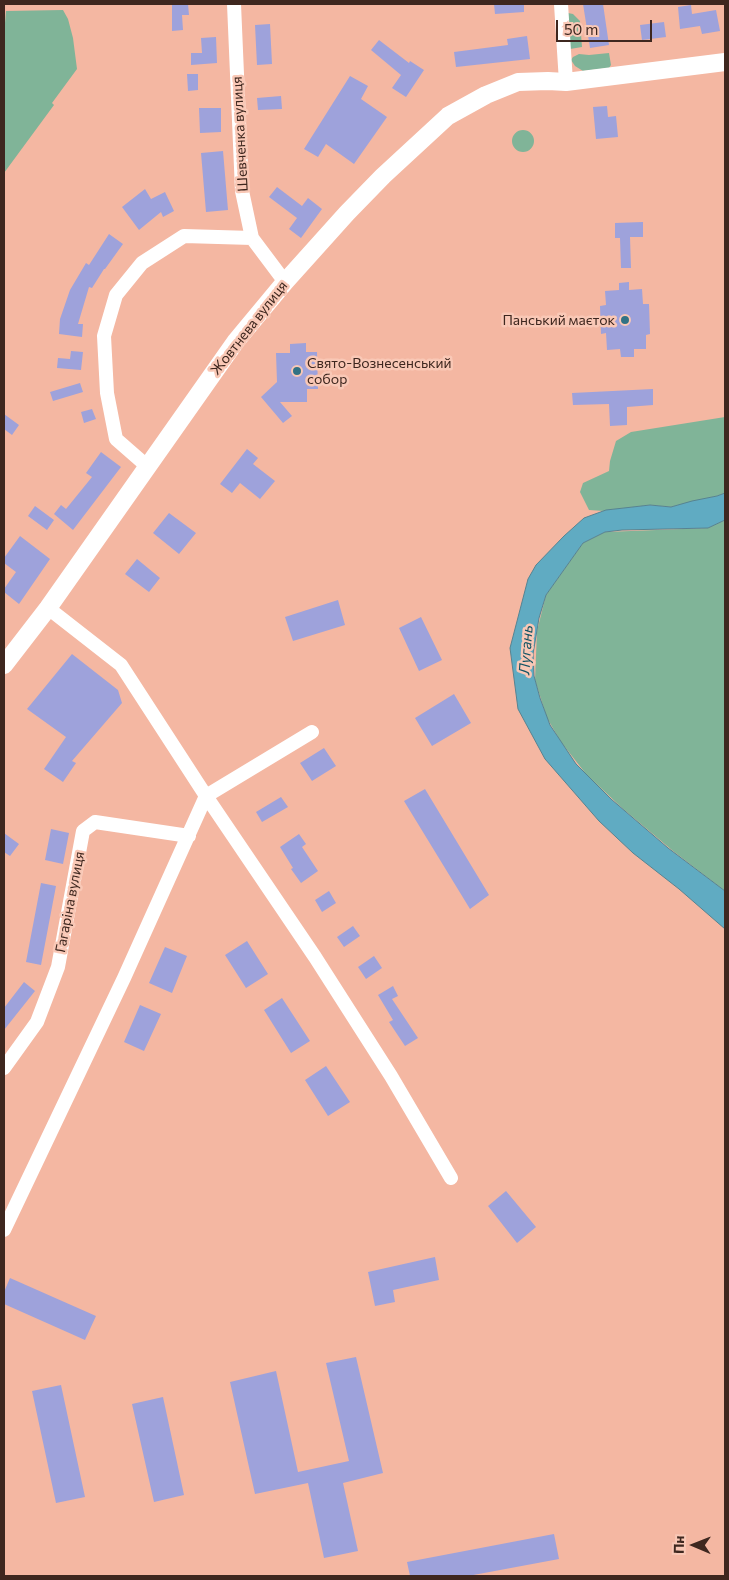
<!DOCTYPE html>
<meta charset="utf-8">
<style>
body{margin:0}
#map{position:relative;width:729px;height:1580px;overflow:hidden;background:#f4b7a2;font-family:Commissioner,sans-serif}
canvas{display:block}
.frame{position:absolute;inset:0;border:5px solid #3e271f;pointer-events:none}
.north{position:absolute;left:669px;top:1520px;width:50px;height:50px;-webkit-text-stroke:4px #f9c8b6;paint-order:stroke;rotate:271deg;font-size:14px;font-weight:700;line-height:20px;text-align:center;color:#3e271f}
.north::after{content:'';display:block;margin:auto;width:18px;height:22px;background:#3e271f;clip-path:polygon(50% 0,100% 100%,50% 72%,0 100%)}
.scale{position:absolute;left:556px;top:20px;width:96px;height:22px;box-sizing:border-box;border:2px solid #3e271f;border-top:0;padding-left:6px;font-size:15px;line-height:18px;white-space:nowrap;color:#3e271f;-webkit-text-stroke:4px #f9c8b6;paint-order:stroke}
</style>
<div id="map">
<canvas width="729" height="1580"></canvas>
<div class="frame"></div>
<div class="north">Пн</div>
<div class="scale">50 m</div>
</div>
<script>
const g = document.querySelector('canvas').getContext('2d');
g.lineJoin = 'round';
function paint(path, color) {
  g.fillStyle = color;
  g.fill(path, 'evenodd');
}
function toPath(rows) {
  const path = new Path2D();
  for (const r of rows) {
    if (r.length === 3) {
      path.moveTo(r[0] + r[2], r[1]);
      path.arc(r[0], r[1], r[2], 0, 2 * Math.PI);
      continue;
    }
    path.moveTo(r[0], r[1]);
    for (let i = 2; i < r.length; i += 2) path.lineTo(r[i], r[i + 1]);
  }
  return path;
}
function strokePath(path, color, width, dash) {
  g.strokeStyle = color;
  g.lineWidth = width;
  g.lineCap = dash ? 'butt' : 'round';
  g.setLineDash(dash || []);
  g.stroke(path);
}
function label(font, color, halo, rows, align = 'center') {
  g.font = font + ' Commissioner,sans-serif';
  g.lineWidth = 5;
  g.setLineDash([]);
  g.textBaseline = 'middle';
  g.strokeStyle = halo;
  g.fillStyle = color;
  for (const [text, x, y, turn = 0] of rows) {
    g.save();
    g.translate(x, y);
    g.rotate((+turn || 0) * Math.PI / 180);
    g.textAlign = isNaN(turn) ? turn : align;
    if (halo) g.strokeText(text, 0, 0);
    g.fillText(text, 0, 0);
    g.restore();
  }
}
const green = toPath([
 [63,10,68,19,73,38,77,69,52,103,54,105,4,173,4,35,6,11],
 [568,13,573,14,580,21,582,47,570,49],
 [609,53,611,65,609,68,583,71,575,66,571,60,573,57,579,54,589,55],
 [523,141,11],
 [725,417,725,493,717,496,671,507,650,505,604,511,589,510,580,492,583,483,609,471,610,461,616,441,631,432],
 [725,520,725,891,673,851,622,808,586,774,561,742,547,718,535,680,537,631,546,595,583,543,605,532,708,528]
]);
const water = toPath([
 [725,493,725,520,708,528,622,530,605,532,583,543,546,595,539,618,533,654,534,676,540,698,550,725,576,764,611,799,668,848,725,891,725,929,679,889,633,853,599,821,545,759,518,709,510,648,528,579,536,565,564,536,584,518,606,510,624,508,650,505,671,507,692,501,717,496,725,493]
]);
const building = toPath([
 [172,4,188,4,189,15,182,15,183,30,172,31],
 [494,4,524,4,524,12,495,14],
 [583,4,603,4,609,45,590,48],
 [691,5,692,14,716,10,720,31,702,34,700,26,680,29,678,7],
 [664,22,666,37,642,40,640,25],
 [270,24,272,64,257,65,255,25],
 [527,36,530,59,456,67,454,52,508,45,507,39],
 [216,37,217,63,191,65,191,53,202,53,201,38],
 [379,40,409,63,410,61,424,70,406,97,392,88,401,75,371,50],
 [187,74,198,74,198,90,188,91],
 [350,76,368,86,361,99,387,117,354,164,326,144,318,157,304,149],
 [281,96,282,109,258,110,257,98],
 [607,106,608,117,616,116,618,137,596,139,593,107],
 [199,108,221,108,221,132,200,133],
 [223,151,228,210,206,212,201,153],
 [277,187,302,206,308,198,322,209,301,238,289,229,297,218,269,197],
 [145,189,151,199,165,192,174,211,163,217,161,212,139,230,122,207],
 [643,222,643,237,630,237,631,268,621,268,620,238,615,238,615,223],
 [109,234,123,244,105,269,104,269,92,288,89,287,78,324,83,324,82,337,59,334,60,319,70,290,86,263,89,265],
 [629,282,629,290,642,289,643,304,649,304,650,334,646,335,646,349,634,349,634,357,621,357,620,349,607,350,606,333,601,334,600,306,606,305,605,291,619,290,619,283],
 [306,343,306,352,317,352,318,389,307,389,307,402,280,402,292,416,283,423,261,397,277,382,276,353,290,353,290,344],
 [71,351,83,352,81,370,57,368,58,358,70,359],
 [80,383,83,392,53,401,50,392],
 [653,389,653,405,627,407,627,425,610,426,609,404,573,405,572,393],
 [92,409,96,419,84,423,81,412],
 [4,414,19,425,12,435,4,429],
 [247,449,258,458,253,464,275,481,260,499,240,483,232,493,220,484],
 [101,452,121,467,73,530,54,514,61,505,66,509,92,477,86,473],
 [35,506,54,520,47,530,28,516],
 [169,513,196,533,179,554,153,533],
 [20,536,50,559,19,604,4,592,4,589,16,572,4,563,4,558],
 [137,559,160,578,149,592,125,574],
 [338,600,345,625,293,641,285,617],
 [421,617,442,660,419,671,399,628],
 [72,654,118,690,122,703,72,761,76,763,63,782,44,769,66,737,27,709],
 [454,694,471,723,432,746,415,718],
 [324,748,336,766,312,781,300,763],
 [425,789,489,895,470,909,404,801],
 [281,797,288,807,262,822,256,812],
 [51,829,69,833,63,864,45,860],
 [4,833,19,844,10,856,4,852],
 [299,834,306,844,302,847,318,871,301,883,291,869,293,868,280,847],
 [41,883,56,886,41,965,26,962],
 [329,891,336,903,322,912,315,900],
 [353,926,360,936,344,947,337,937],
 [247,941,268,974,246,988,225,955],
 [165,947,187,956,172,993,149,983],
 [374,956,382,968,366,979,358,967],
 [24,982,35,991,4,1030,4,1008],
 [393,986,398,996,392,999,418,1038,405,1046,389,1022,393,1020,378,995],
 [282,998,310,1041,291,1053,264,1010],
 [140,1005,161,1014,144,1051,124,1042],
 [326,1066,350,1102,328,1116,305,1080],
 [506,1191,536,1227,517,1243,488,1206],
 [435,1257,439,1280,393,1290,395,1302,375,1306,368,1272],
 [10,1278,96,1316,85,1340,4,1304,4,1292],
 [356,1357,383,1473,343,1483,358,1551,324,1558,308,1483,255,1494,230,1382,276,1371,298,1472,349,1461,326,1363],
 [61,1385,85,1497,56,1503,32,1391],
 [163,1397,184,1495,154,1502,132,1404],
 [554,1534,559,1559,468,1576,410,1576,407,1562]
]);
const minor = toPath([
 [234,4,242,191,252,238,285,282],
 [561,4,566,82],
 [148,467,116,439,107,393,104,336,116,295,142,263,184,236,252,238],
 [48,608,121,665,206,796,315,957,391,1076,451,1178],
 [4,1068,37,1022,58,967,83,831,95,822,189,836],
 [4,1230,124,978,206,796,312,732]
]);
const tertiary = toPath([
 [4,665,48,608,236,341,285,282,347,213,383,176,448,116,486,95,518,82,548,81,566,82,725,62]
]);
const markers = [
 [625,320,5,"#317285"],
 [297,371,5,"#317285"]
];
const streetNames = [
 ["Шевченка вулиця",240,134,-93],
 ["Жовтнева вулиця",249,328,-52],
 ["Гагаріна вулиця",70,902,-79]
];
const poiNames = [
 ["Панський маєток",615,320],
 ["Свято-Вознесенський",307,363,"left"],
 ["собор",307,379,"left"]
];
const waterNames = [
 ["Лугань",526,650,-86]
];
paint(green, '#80b498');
paint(water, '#60abc2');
strokePath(water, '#568391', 1);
paint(building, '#9ea2db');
strokePath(minor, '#fff', 14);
strokePath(tertiary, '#fff', 18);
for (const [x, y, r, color] of markers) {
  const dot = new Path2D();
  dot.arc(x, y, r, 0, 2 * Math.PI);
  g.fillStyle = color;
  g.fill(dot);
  strokePath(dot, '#f9c8b6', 2);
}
label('14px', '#3e271f', '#f9c8b6', streetNames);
label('14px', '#3e271f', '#f9c8b6', poiNames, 'right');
label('italic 15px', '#135364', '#f9c8b6', waterNames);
</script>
